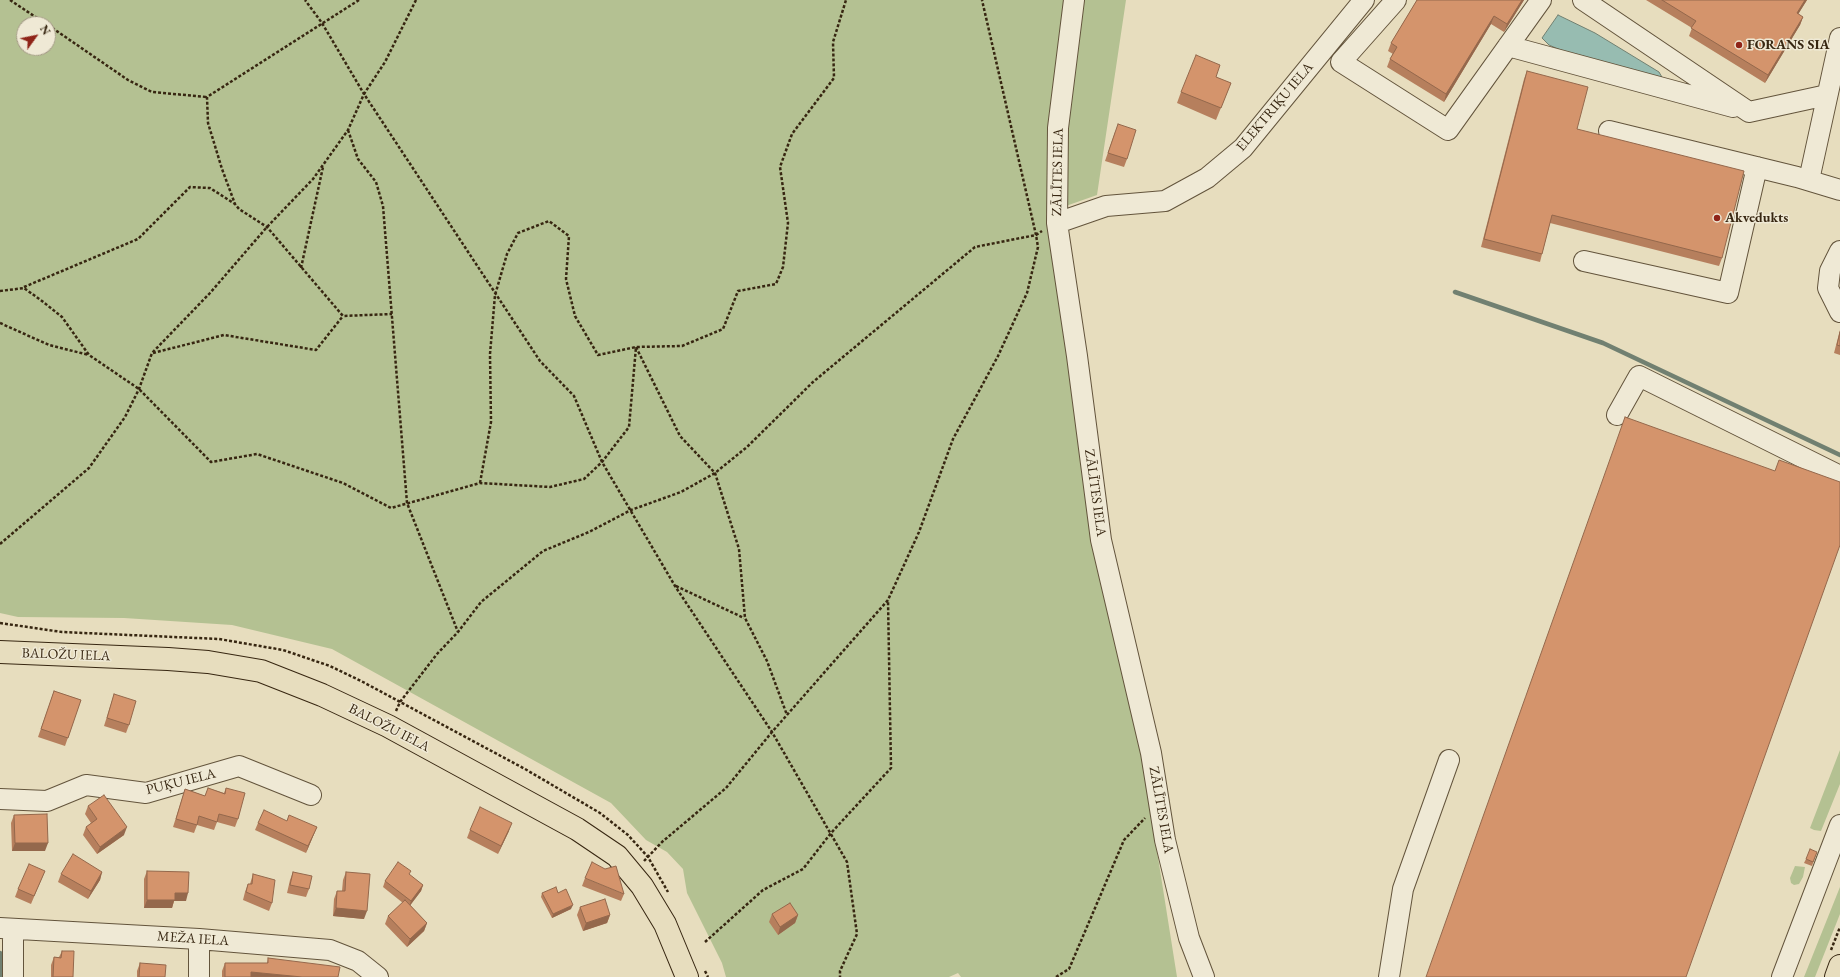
<!DOCTYPE html>
<meta charset="utf-8">
<style>
body{margin:0}
#map{position:relative;width:1840px;height:977px;overflow:hidden;background:#e7ddbe;font-family:"EB Garamond",serif}
canvas{display:block}
.north{position:absolute;left:16px;top:16px;width:40px;height:40px;box-sizing:border-box;background:#efe9d5;border:1px solid #a59b87;border-radius:50%;rotate:57deg;font-size:11px;font-weight:700;line-height:16px;text-align:center;color:#372611}
.north::after{content:'';display:block;margin:auto;width:14px;height:18px;background:#8f2418;clip-path:polygon(50% 0,100% 100%,50% 72%,0 100%)}
</style>
<div id="map">
<canvas width="1840" height="977"></canvas>
<div class="north">N</div>
</div>
<script>
const g = document.querySelector('canvas').getContext('2d');
g.lineJoin = 'round';
function paint(path, color) {
  g.fillStyle = color;
  g.fill(path, 'evenodd');
}
function toPath(rows) {
  const path = new Path2D();
  for (const r of rows) {
    path.moveTo(r[0], r[1]);
    for (let i = 2; i < r.length; i += 2) path.lineTo(r[i], r[i + 1]);
  }
  return path;
}
function strokePath(path, color, width, dash) {
  g.strokeStyle = color;
  g.lineWidth = width;
  g.lineCap = dash ? 'butt' : 'round';
  g.setLineDash(dash || []);
  g.stroke(path);
}
function label(font, color, halo, rows, align = 'center') {
  g.font = font + ' "EB Garamond",serif';
  g.lineWidth = 3;
  g.setLineDash([]);
  g.textBaseline = 'middle';
  g.strokeStyle = halo;
  g.fillStyle = color;
  for (const [text, x, y, turn = 0] of rows) {
    g.save();
    g.translate(x, y);
    g.rotate((+turn || 0) * Math.PI / 180);
    g.textAlign = isNaN(turn) ? turn : align;
    if (halo) g.strokeText(text, 0, 0);
    g.fillText(text, 0, 0);
    g.restore();
  }
}
const green = toPath([
 [0,0,1126,0,1097,195,1046,213,1067,342,1082,474,1132,694,1177,977,961,977,958,973,949,977,726,977,722,963,687,893,683,869,667,852,646,840,611,803,332,649,232,625,124,618,18,617,0,613],
 [24,24,48,24,48,48,24,48],
 [1840,750,1840,784,1821,831,1814,830,1810,828],
 [1795,866,1805,867,1803,877,1799,884,1794,885,1791,883,1790,878],
 [1840,887,1840,914,1815,977,1804,977]
]);
const water = toPath([
 [1558,15,1595,33,1659,72,1663,79,1572,55,1549,45,1542,38,1558,15]
]);
const stream = toPath([
 [1455,292,1603,343,1840,455],
 [0,953,0,977]
]);
const path = toPath([
 [10,0,46,24],
 [359,0,207,97,208,123,222,169,235,204,239,209,267,227,343,316,392,314],
 [416,0,385,62,364,94,540,361,574,396,602,462,675,586,772,732,847,862,857,934,840,971,840,977],
 [48,25,128,80,152,92,207,97],
 [348,130,358,159,376,182,383,206,407,503,458,632],
 [301,268,323,167],
 [24,287,138,239,190,187,210,188,235,204],
 [0,291,24,288,42,301,62,317,89,355,139,389,211,462,257,454,343,483,391,508,480,483,550,487,584,479,602,462,629,427,636,347,680,436,715,473,739,549,745,618,767,661,787,715],
 [0,323,49,345,89,355],
 [153,353,224,335,316,350,343,316],
 [480,483,491,422,490,354,495,295,507,254,518,233,549,221,569,236,566,279,575,316,598,355,636,347,682,346,723,329,738,291,776,284,783,267,788,223,780,167,792,134,834,78,833,42,846,0],
 [0,544,89,468,125,417,139,389,152,353,210,293,267,227,313,179,348,130,364,94,322,23,305,0],
 [676,586,744,618],
 [0,623,62,632,219,639,283,650,330,666,363,682,525,769,600,813,628,835,648,857,668,892],
 [396,711,400,702,437,654,458,632,481,602,543,551,589,532,631,510,681,492,715,473,747,447,813,382,975,247,1036,235,982,0],
 [644,861,662,842,726,788,772,732,888,600,919,532,953,439,998,356,1027,293,1038,247,1036,235,1042,231],
 [705,942,763,890,803,869,831,833,891,768,888,600],
 [1831,950,1840,927],
 [705,971,708,977],
 [1056,977,1069,969,1124,840,1145,818]
]);
const minor = toPath([
 [1074,0,1058,128,1057,223,1077,356,1101,540,1151,753,1165,840,1189,938,1204,977],
 [1396,0,1341,62,1448,130,1541,0],
 [1583,0,1749,112,1827,95],
 [1508,46,1733,107],
 [1609,131,1797,177,1840,190],
 [1809,180,1840,38],
 [1057,223,1106,206,1165,201,1207,178,1243,148,1364,0],
 [1840,251,1830,271,1828,288,1840,312],
 [1584,261,1728,293,1757,167],
 [1617,415,1639,376,1840,476],
 [0,799,47,801,86,785,146,793,239,766,311,795],
 [0,928,199,939,330,950,358,961,378,977],
 [13,977,13,929],
 [199,977,199,939],
 [1389,977,1403,889,1449,760],
 [1782,977,1840,825]
]);
const major = toPath([
 [0,652,168,659,208,662,261,671,322,695,388,726,577,829,617,856,642,886,665,924,687,977],
 [1836,977,1840,966]
]);
const wall = toPath([
 [1417,0,1524,0,1504,32,1491,24,1444,102,1387,67,1390,59,1393,54,1388,51,1391,43],
 [1646,0,1807,0,1798,14,1803,17,1800,25,1765,83,1689,36,1692,28],
 [1527,71,1577,129,1722,258,1719,266,1550,223,1542,254,1540,262,1481,247,1524,79],
 [1216,77,1231,83,1216,120,1177,103,1181,92],
 [1115,132,1127,159,1124,167,1105,161],
 [1840,330,1840,355,1834,353],
 [54,691,81,700,65,746,38,737],
 [114,694,129,725,126,733,104,726],
 [208,788,224,793,226,788,238,819,235,827,217,822,214,830,197,825,194,833,173,827,185,789,205,796],
 [88,806,124,835,97,854,83,835,86,827,91,823,85,814],
 [14,815,45,851,12,851,11,823],
 [287,821,317,827,306,853,255,830,258,823],
 [470,830,509,831,498,854,467,838],
 [1817,852,1812,866,1804,863,1806,859],
 [45,871,31,904,15,897,18,889],
 [147,871,186,901,174,901,172,908,144,908,144,879],
 [102,872,100,880,88,899,58,882,61,874],
 [293,872,309,889,306,897,287,893,290,880],
 [346,872,364,919,333,916,334,899,337,891,342,891,343,880],
 [253,874,272,903,269,911,243,900,245,892,248,884,250,884],
 [409,875,423,885,421,891,410,905,427,923,424,931,407,947,385,924,388,916,403,903,383,887,385,881],
 [585,878,624,894,621,901,582,886],
 [542,893,558,893,571,909,552,918,541,897],
 [580,907,610,915,607,923,583,931,577,915],
 [772,914,798,915,795,923,778,935,769,922],
 [62,951,73,977,51,977,51,965,54,957,59,957],
 [268,958,338,977,222,977,222,971,225,963,267,963],
 [140,963,165,977,137,977,137,971]
]);
const shadedWall = toPath([
 [1522,0,1524,0,1504,32,1507,24],
 [1805,0,1807,0,1794,21,1797,13],
 [1494,16,1491,24,1444,102,1446,94],
 [1803,17,1800,25,1765,83,1768,75],
 [512,823,509,831,498,854,501,846],
 [127,827,124,835,97,854,100,847],
 [317,827,314,834,306,853,308,846],
 [15,843,48,843,45,851,12,851],
 [102,872,100,880,88,899,91,891],
 [423,885,421,891,409,907,411,901],
 [175,893,188,893,186,901,174,901,172,908,144,908,147,900],
 [573,905,571,909,552,918,553,914],
 [336,908,367,911,364,919,333,916],
 [610,915,607,923,583,931,586,923],
 [798,915,795,923,778,935,780,927],
 [427,923,424,931,407,947,410,939],
 [251,972,302,977,249,977]
]);
const building = toPath([
 [1417,0,1522,0,1507,24,1494,16,1446,94,1390,59,1397,47,1391,43,1417,0],
 [1662,0,1805,0,1797,13,1803,17,1768,75,1691,28,1696,21,1662,0],
 [1196,55,1220,65,1216,77,1231,83,1221,108,1181,92,1196,55],
 [1527,71,1588,87,1577,129,1744,171,1722,258,1552,215,1542,254,1484,239,1527,71],
 [1118,124,1136,130,1127,159,1108,153,1118,124],
 [1840,332,1840,346,1837,345,1840,332],
 [1625,417,1775,471,1779,460,1840,482,1840,545,1686,977,1426,977,1625,417],
 [54,691,81,700,68,738,41,729,54,691],
 [114,694,136,701,129,725,107,718,114,694],
 [208,788,225,794,226,788,245,793,238,819,219,814,217,822,199,816,197,825,176,819,185,789,205,796,208,788],
 [104,795,127,827,100,847,86,827,97,819,88,806,104,795],
 [480,807,512,823,501,846,470,830,480,807],
 [264,810,287,821,289,815,317,827,308,846,258,823,264,810],
 [47,814,48,843,15,843,14,815,47,814],
 [1810,849,1817,852,1813,862,1806,859,1810,849],
 [73,854,102,872,91,891,61,874,73,854],
 [398,862,411,871,409,874,423,885,411,901,385,881,398,862],
 [592,862,605,869,616,866,624,894,585,878,592,862],
 [29,864,45,871,34,896,18,889,29,864],
 [147,871,189,872,188,893,175,893,175,900,147,900,147,871],
 [293,872,312,876,309,889,290,885,293,872],
 [346,872,370,874,367,911,336,908,337,891,345,891,346,872],
 [253,874,275,880,272,903,246,892,248,884,252,884,253,874],
 [556,887,558,893,566,889,573,905,553,914,542,893,556,887],
 [605,899,610,915,586,923,580,907,605,899],
 [405,900,427,923,410,939,388,916,405,900],
 [790,903,798,915,780,927,772,914,790,903],
 [62,951,74,951,73,977,53,977,54,957,61,958,62,951],
 [268,958,340,967,338,977,302,977,251,972,251,977,225,977,225,963,268,963,268,958],
 [140,963,166,965,165,977,139,977,140,963]
]);
const markers = [
 [1739,45,4,"#8f2418"],
 [1717,218,4,"#8f2418"]
];
const poiNames = [
 ["FORANS SIA",1747,45],
 ["Akvedukts",1725,218]
];
const streetNames = [
 ["ELEKTRIĶU IELA",1275,107,-50],
 ["ZĀLĪTES IELA",1058,172,-89],
 ["ZĀLĪTES IELA",1095,493,82],
 ["BALOŽU IELA",66,655,2],
 ["BALOŽU IELA",389,728,27],
 ["PUĶU IELA",181,782,-14],
 ["ZĀLĪTES IELA",1161,810,80],
 ["MEŽA IELA",193,939,4]
];
paint(green, '#b4c192');
paint(water, '#97bcb1');
strokePath(water, '#718071', 1);
strokePath(stream, '#718071', 4.5);
strokePath(minor, '#63543c', 22);
strokePath(major, '#372611', 24);
strokePath(path, '#372611', 2.5, [3, 2]);
strokePath(minor, '#efe9d5', 20);
strokePath(major, '#e7ddbe', 22);
paint(wall, '#b67f5d');
paint(shadedWall, '#94684c');
paint(building, '#d4946c');
strokePath(building, '#94684c', 1);
for (const [x, y, r, color] of markers) {
  const dot = new Path2D();
  dot.arc(x, y, r, 0, 2 * Math.PI);
  g.fillStyle = color;
  g.fill(dot);
  strokePath(dot, '#efe9d5', 1.5);
}
label('bold 14px', '#372611', '#efe9d5', poiNames, 'left');
label('14px', '#372611', '#efe9d5', streetNames);
</script>
